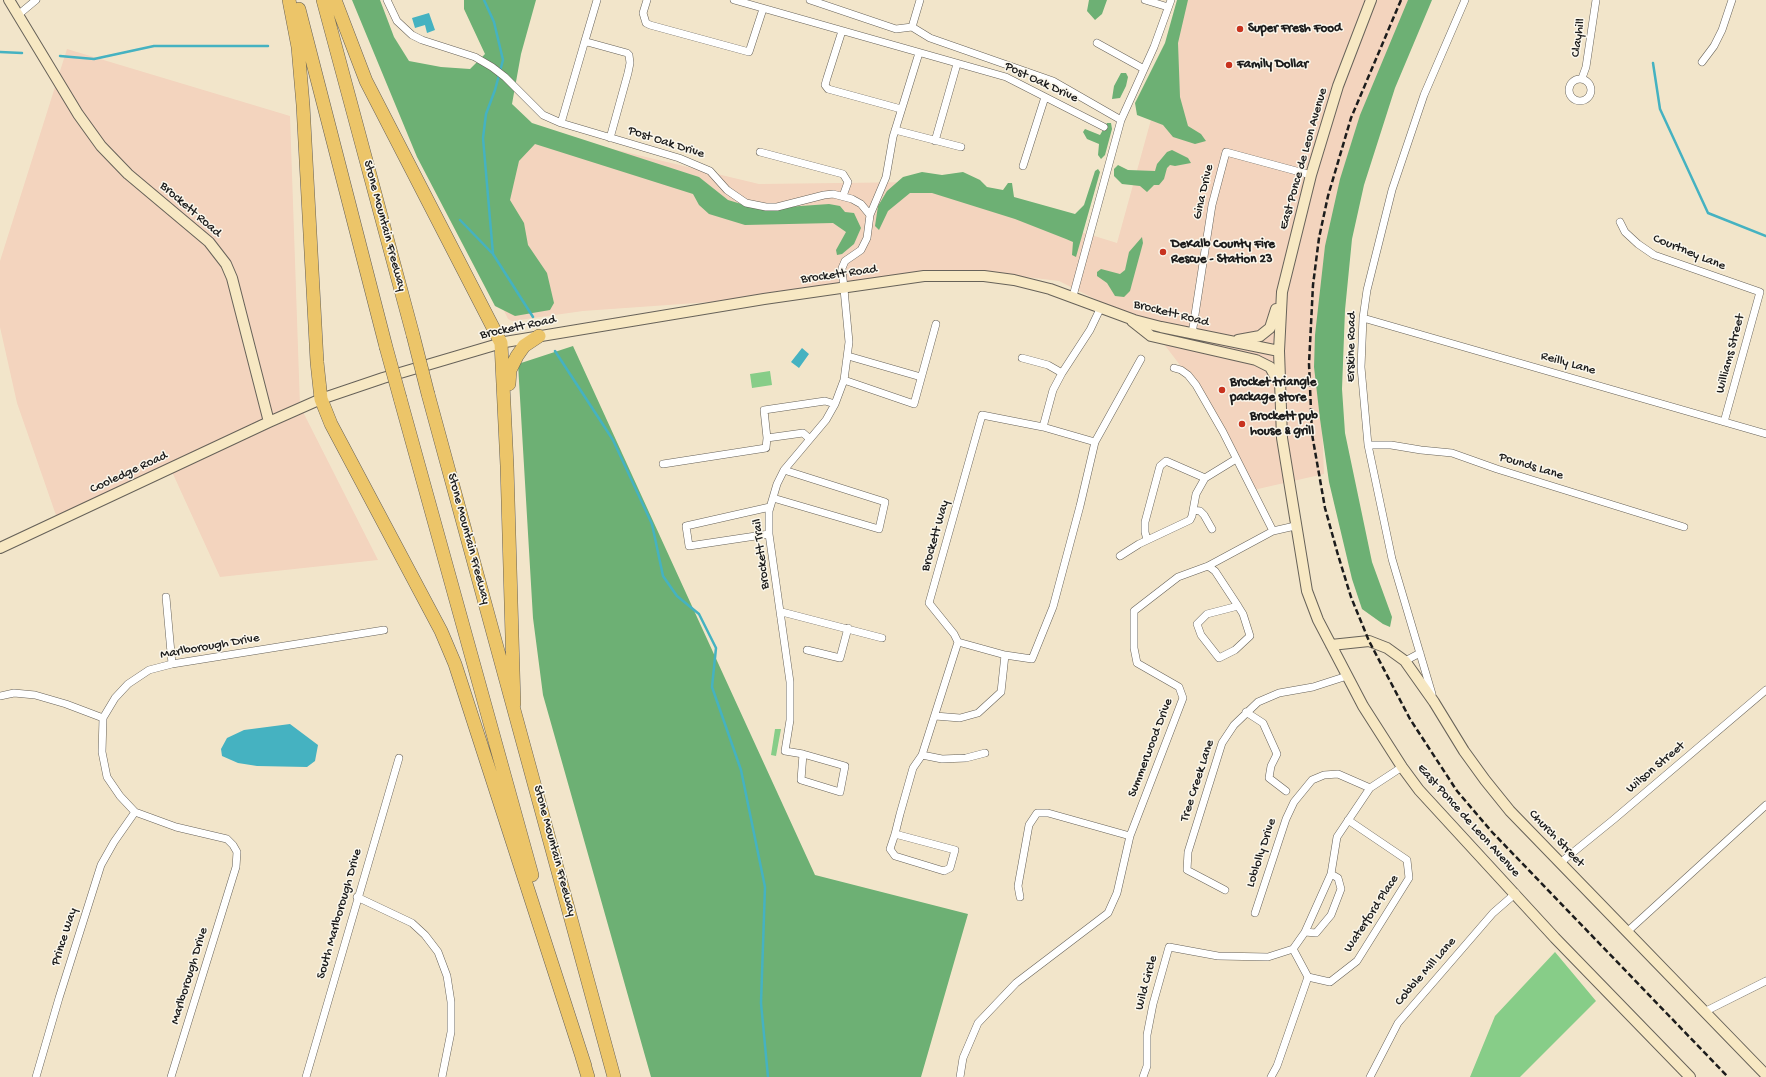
<!DOCTYPE html>
<style>
body{margin:0}
canvas{display:block;background:#f2e5ca}
</style>
<canvas width="1766" height="1077"></canvas>
<script>
const g = document.querySelector('canvas').getContext('2d');
g.lineJoin = 'round';
function paint(path, color) {
  g.fillStyle = color;
  g.fill(path, 'evenodd');
}
function toPath(rows) {
  const path = new Path2D();
  for (const r of rows) {
    if (r.length === 3) {
      path.moveTo(r[0] + r[2], r[1]);
      path.arc(r[0], r[1], r[2], 0, 2 * Math.PI);
      continue;
    }
    path.moveTo(r[0], r[1]);
    for (let i = 2; i < r.length; i += 2) path.lineTo(r[i], r[i + 1]);
  }
  return path;
}
function strokePath(path, color, width, dash) {
  g.strokeStyle = color;
  g.lineWidth = width;
  g.lineCap = dash ? 'butt' : 'round';
  g.setLineDash(dash || []);
  g.stroke(path);
}
function label(font, color, halo, rows, align = 'center') {
  g.font = font + ' "Gochi Hand",sans-serif';
  g.lineWidth = 3;
  g.setLineDash([]);
  g.textBaseline = 'middle';
  g.strokeStyle = halo;
  g.fillStyle = color;
  for (const [text, x, y, turn = 0] of rows) {
    g.save();
    g.translate(x, y);
    g.rotate((+turn || 0) * Math.PI / 180);
    g.textAlign = isNaN(turn) ? turn : align;
    if (halo) g.strokeText(text, 0, 0);
    g.fillText(text, 0, 0);
    g.restore();
  }
}
const built = toPath([
 [1184,0,1415,0,1356,159,1321,402,1324,474,1249,491,1208,402,1151,327,1059,281,968,270,823,288,753,299,583,311,512,321,508,319,439,175,529,129,759,184,920,182,1117,243],
 [67,49,290,116,300,406,378,560,220,577,168,463,58,521,17,403,0,327,0,261]
]);
const green = toPath([
 [770,371,772,385,752,388,750,374],
 [775,729,781,729,776,756,771,755],
 [1555,952,1596,1001,1520,1077,1470,1077,1495,1016]
]);
const forest = toPath([
 [352,0,380,0,394,37,409,61,441,67,470,69,485,54,464,9,464,0,536,0,521,54,512,104,532,123,699,177,728,200,758,209,829,204,840,206,845,212,854,213,861,228,854,244,842,254,837,255,836,250,846,232,833,223,745,225,709,214,699,205,693,194,535,144,519,161,510,200,524,223,528,245,547,273,554,303,550,310,515,316,495,306,417,157],
 [1089,0,1107,0,1102,14,1095,20,1087,11],
 [1177,0,1188,0,1178,43,1180,97,1188,126,1201,134,1206,141,1195,144,1173,137,1163,125,1137,115,1135,103,1165,43],
 [1408,0,1432,0,1395,88,1364,185,1352,239,1345,310,1342,389,1345,433,1372,562,1392,617,1390,627,1383,624,1362,609,1352,579,1329,482,1320,419,1314,367,1315,335,1325,246,1340,179,1360,115],
 [1121,73,1126,73,1128,77,1126,86,1120,98,1112,99,1114,86],
 [1107,123,1111,123,1112,129,1105,155,1101,159,1098,155,1099,144,1087,139,1083,132,1085,129,1100,135],
 [1172,150,1188,158,1191,163,1175,166,1170,165,1167,168,1164,179,1159,185,1154,185,1147,192,1140,186,1122,184,1114,176,1114,169,1118,165,1128,170,1155,171,1157,164,1167,152],
 [1098,169,1100,172,1076,257,1072,255,1073,242,1066,239,1015,219,932,193,910,193,888,211,879,230,875,226,878,206,887,191,903,177,922,172,942,175,963,172,980,180,987,187,1003,190,1008,183,1012,183,1014,197,1075,214,1084,205,1095,171],
 [1142,237,1143,243,1130,291,1124,297,1115,296,1107,283,1097,276,1097,272,1101,269,1120,274,1125,270,1129,252],
 [573,346,815,875,968,914,921,1077,651,1077,543,695,533,618,518,364]
]);
const water = toPath([
 [429,13,435,30,427,33,425,25,415,28,412,18],
 [802,348,809,354,799,368,791,362],
 [290,724,318,745,315,761,307,767,257,766,238,763,222,756,221,749,227,738,244,730]
]);
const stream = toPath([
 [484,0,494,22,503,60,495,90,486,114,483,138,493,254,533,317],
 [0,52,22,53],
 [60,56,94,59,154,46,268,46],
 [1653,63,1660,109,1708,213,1766,236],
 [460,220,492,253],
 [555,351,613,440,652,524,663,576,677,596,699,614,716,648,712,687,741,770,765,887,761,1003,768,1077]
]);
const street = toPath([
 [387,0,397,21,412,35,422,40,475,57,492,67,505,77,543,115,561,123,679,158,710,171,727,190,746,203,766,207,777,207,824,195,833,194,852,199,861,204,870,215],
 [647,0,643,13,646,23,650,25,749,52,763,9],
 [734,0,1006,77,1104,127],
 [810,0,896,29,912,27,920,0],
 [1145,0,1168,7],
 [18,15,36,0],
 [912,27,930,38,1053,81,1121,120],
 [842,31,827,78,825,85,828,89,901,109],
 [1097,43,1144,69],
 [584,44,597,0],
 [1702,62,1714,46,1722,30,1732,0],
 [1582,78,1586,67,1596,0],
 [1580,90,11],
 [561,123,584,44,587,42,627,53,629,55,630,63,628,73,610,138],
 [895,130,961,147],
 [935,141,957,64],
 [760,152,843,174,848,182,843,196],
 [1023,166,1045,97],
 [1620,222,1625,232,1638,244,1654,255,1760,292,1724,422],
 [1073,296,1121,120,1154,47,1171,0],
 [1363,318,1766,434],
 [1192,334,1212,205,1226,152,1311,175],
 [848,356,921,377],
 [1022,358,1048,365,1062,373],
 [1174,368,1181,370,1188,375,1196,385,1223,432,1273,531],
 [844,380,914,404,936,324],
 [810,439,803,433,767,438,764,410,825,401,835,404],
 [1095,442,1141,359],
 [1368,445,1391,445,1421,450,1452,453,1497,469,1684,527],
 [663,464,766,448,767,438],
 [773,498,879,529,885,502,784,470],
 [1193,510,1200,511,1204,515,1212,529],
 [769,534,689,546,686,526,770,507],
 [1147,540,1145,532,1145,522,1160,466,1166,461,1205,478],
 [1120,556,1139,544,1190,520,1192,516,1196,494,1205,478,1236,459],
 [1208,566,1215,571,1238,606],
 [166,597,172,664],
 [1238,606,1243,614,1250,636,1235,650,1219,658,1201,635,1197,624,1207,614,1238,606],
 [782,612,882,638],
 [958,642,1005,655],
 [807,650,840,658,848,628],
 [1405,661,1420,653],
 [1432,694,1392,559,1368,445,1361,367,1363,318,1367,290,1392,190,1424,95,1465,0],
 [0,696,14,693,35,695,66,704,103,718],
 [1246,712,1263,723,1277,754,1271,766,1269,778,1286,791],
 [935,716,960,718,978,713,1001,692,1005,655,1032,659,1053,607,1080,506,1095,442,1043,427],
 [803,754,845,766,840,792,801,780,803,754,785,751,790,720,790,682,769,534,769,511,777,484,784,470,826,420,835,404,844,380,849,342,842,268,845,261,861,250,867,238,870,215,886,177,893,137,919,53],
 [922,755,942,759,966,758,985,753],
 [895,834,955,850,950,868,944,871,895,856,890,849,895,834,900,814,913,768,922,755,958,642,954,634,929,603,982,415,1043,427,1053,390,1062,373,1090,330,1101,307],
 [1560,863,1613,820,1766,690],
 [1225,890,1187,870,1188,852,1222,743,1234,725,1258,702,1279,693,1313,687,1347,676],
 [357,897,412,923,425,935,438,952,447,976,451,1002,451,1032,442,1077],
 [1020,897,1018,886,1029,825,1037,813,1048,813,1130,836],
 [1255,913,1286,819,1294,802,1312,780,1324,775,1338,774,1370,788],
 [1628,931,1766,805],
 [1305,932,1316,933,1331,915,1341,889,1338,878,1331,874],
 [1293,949,1305,932,1331,874,1337,837,1370,788,1402,767],
 [1293,949,1308,977],
 [1308,977,1330,982,1357,961,1409,878,1407,860,1348,820],
 [1706,1011,1766,981],
 [36,1077,59,998,101,865,114,842,135,812],
 [171,1077,236,867,237,852,233,845,227,839,176,827,135,812,120,796,107,777,102,752,103,718,115,698,128,684,149,670,172,664,384,630],
 [306,1077,399,758],
 [960,1077,963,1058,978,1023,1016,983,1108,913,1117,893,1130,836,1183,698,1179,687,1137,663,1134,648,1134,611,1178,577,1208,566,1273,531,1295,526],
 [1143,1077,1147,1066,1147,1035,1153,1004,1169,947,1218,956,1268,957,1293,949],
 [1271,1077,1277,1066,1308,977],
 [1370,1077,1398,1023,1493,913,1516,893]
]);
const secondary = toPath([
 [9,0,78,114,101,146,128,174,209,242,226,264,232,278,269,422],
 [1371,0,1338,86,1311,175,1282,292,1279,351,1282,438,1307,591,1318,620,1363,706,1402,767,1419,790,1555,938,1690,1077],
 [1132,321,1151,336,1256,360,1270,367,1279,383],
 [1238,340,1260,336,1270,328,1276,309],
 [0,548,269,422,321,399,383,378,505,342,764,299,924,276,984,276,1014,280,1050,289,1134,320,1161,327,1279,351],
 [1331,645,1369,641,1387,648,1405,661,1434,702,1464,751,1485,780,1510,811,1766,1075]
]);
const highway = toPath([
 [289,0,298,47,303,105,317,362,321,399,331,424,441,631,455,664,585,1066],
 [323,0,413,335],
 [335,0,366,81,501,343,507,466,514,704],
 [299,9,386,347],
 [509,384,510,370,517,356,524,346,539,336],
 [428,394,614,1077],
 [400,398,532,875],
 [582,1057,588,1077]
]);
const rail = toPath([
 [1401,0,1351,118,1328,196,1319,238,1313,285,1309,364,1312,434,1325,508,1338,555,1351,597,1369,641,1410,719,1457,791,1492,832,1728,1077]
]);
const highwayBridge = toPath([
 [413,335,428,394],
 [386,347,400,398]
]);
const markers = [
 [1240,29,4,"#c8321e"],
 [1229,65,4,"#c8321e"],
 [1163,252,4,"#c8321e"],
 [1222,390,4,"#c8321e"],
 [1242,424,4,"#c8321e"]
];
const poiNames = [
 ["Super Fresh Food",1248,29],
 ["Family Dollar",1237,65],
 ["DeKalb County Fire",1171,245],
 ["Rescue - Station 23",1171,260],
 ["Brocket triangle",1230,383],
 ["package store",1230,398],
 ["Brockett pub",1250,417],
 ["house & grill",1250,432]
];
const streetNames = [
 ["Clayhill",1579,38,-82],
 ["Post Oak Drive",1041,83,25],
 ["Post Oak Drive",666,143,18],
 ["East Ponce de Leon Avenue",1304,159,-74],
 ["Gina Drive",1204,192,-77],
 ["Brockett Road",190,210,41],
 ["Stone Mountain Freeway",384,226,75],
 ["Courtney Lane",1689,253,22],
 ["Brockett Road",839,275,-8],
 ["Brockett Road",1171,314,14],
 ["Brockett Road",518,328,-12],
 ["Erskine Road",1352,347,-89],
 ["Williams Street",1731,354,-75],
 ["Reilly Lane",1568,364,16],
 ["Pounds Lane",1531,467,17],
 ["Cooledge Road",129,473,-25],
 ["Brockett Way",936,536,-74],
 ["Stone Mountain Freeway",468,539,75],
 ["Brockett Trail",762,554,-97],
 ["Marlborough Drive",210,647,-10],
 ["Summerwood Drive",1151,748,-69],
 ["Wilson Street",1656,768,-40],
 ["Tree Creek Lane",1198,781,-72],
 ["East Ponce de Leon Avenue",1468,821,48],
 ["Church Street",1556,839,46],
 ["Stone Mountain Freeway",554,851,75],
 ["Loblolly Drive",1262,853,-72],
 ["South Marlborough Drive",340,914,-74],
 ["Waterford Place",1372,914,-57],
 ["Prince Way",65,937,-72],
 ["Cobble Mill Lane",1426,972,-49],
 ["Marlborough Drive",190,976,-73],
 ["Wild Circle",1147,983,-75]
];
paint(built, '#f3d4be');
paint(green, '#87cd88');
paint(forest, '#6db074');
paint(water, '#45b2c1');
strokePath(stream, '#45b2c1', 2.5);
strokePath(street, '#676259', 8);
strokePath(secondary, '#676259', 12);
strokePath(highway, '#676259', 14);
strokePath(street, '#fff', 7);
strokePath(secondary, '#f7e8c3', 10);
strokePath(highway, '#ecc569', 13);
strokePath(rail, '#1c1c1c', 2.5, [6, 3]);
strokePath(highwayBridge, '#676259', 14, []);
strokePath(highwayBridge, '#ecc569', 13);
for (const [x, y, r, color] of markers) {
  const dot = new Path2D();
  dot.arc(x, y, r, 0, 2 * Math.PI);
  g.fillStyle = color;
  g.fill(dot);
  strokePath(dot, '#fbf7ec', 1.5);
}
label('bold 13px', '#1c1c1c', '#fbf7ec', poiNames, 'left');
label('13px', '#1c1c1c', '#fbf7ec', streetNames);
</script>
